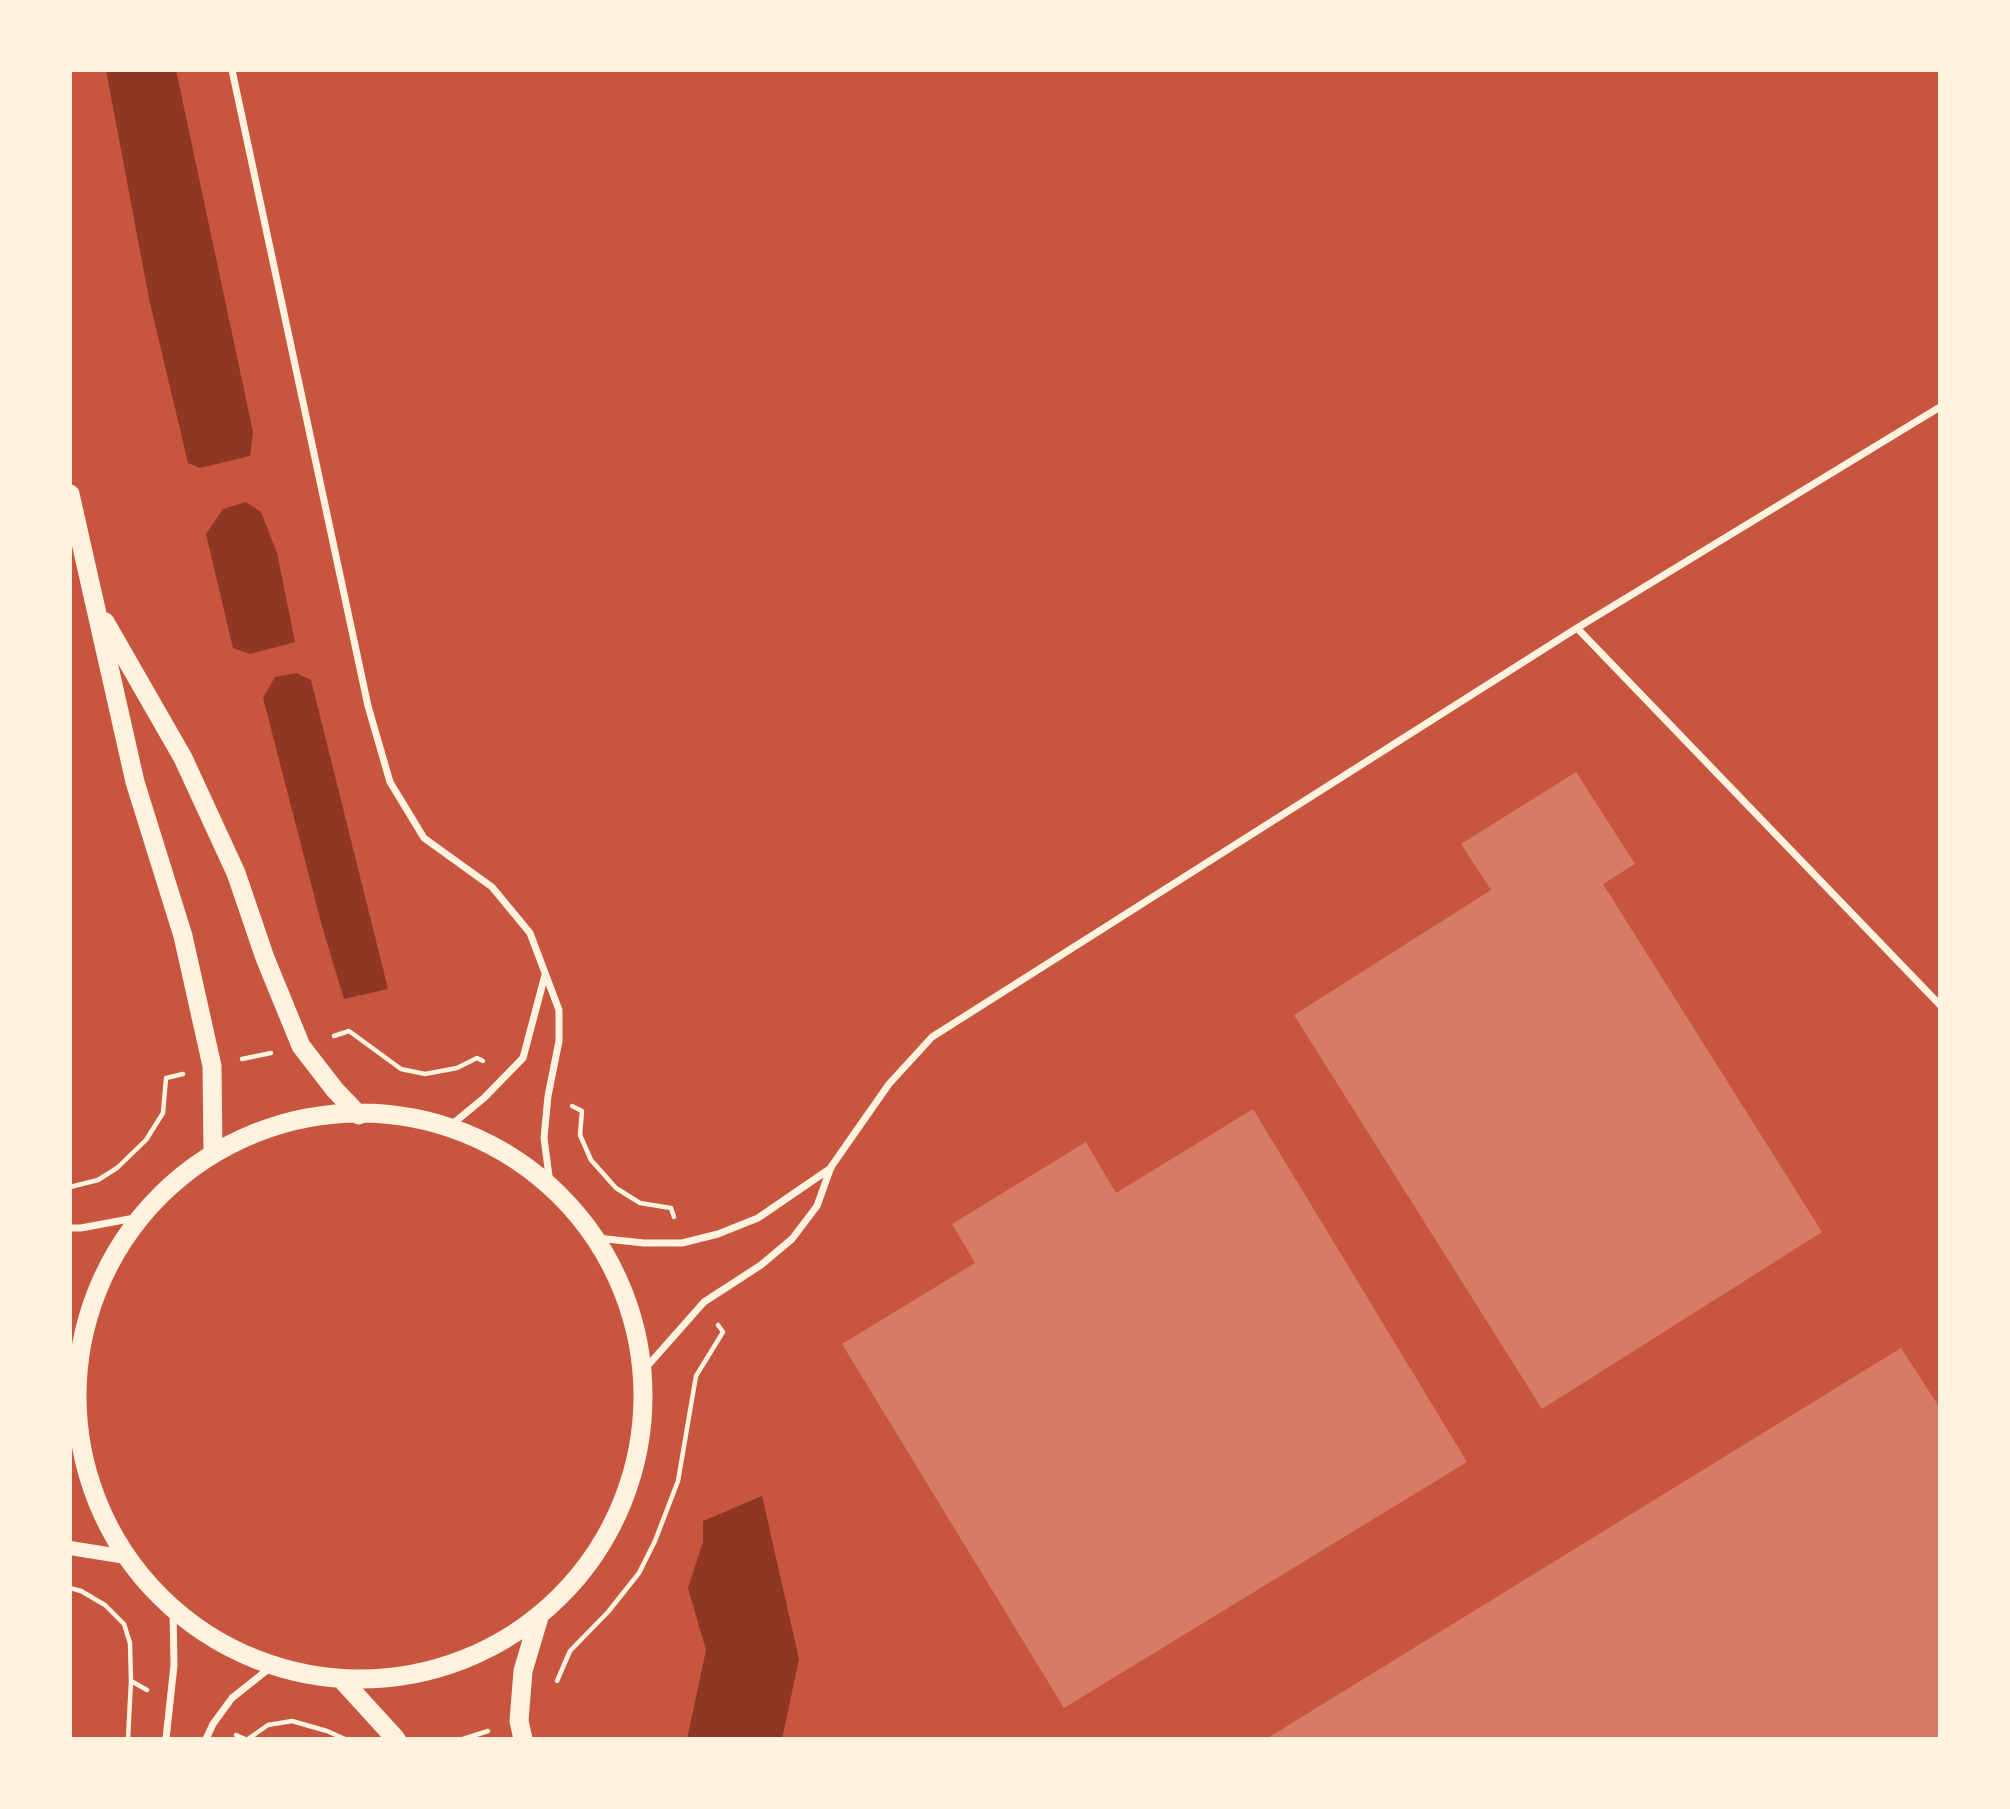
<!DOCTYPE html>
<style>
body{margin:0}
#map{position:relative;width:2010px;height:1809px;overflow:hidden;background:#c8553d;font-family:"Nunito Sans",sans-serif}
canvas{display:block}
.frame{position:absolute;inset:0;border:72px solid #fff3e0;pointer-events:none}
</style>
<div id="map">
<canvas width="2010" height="1809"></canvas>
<div class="frame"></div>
</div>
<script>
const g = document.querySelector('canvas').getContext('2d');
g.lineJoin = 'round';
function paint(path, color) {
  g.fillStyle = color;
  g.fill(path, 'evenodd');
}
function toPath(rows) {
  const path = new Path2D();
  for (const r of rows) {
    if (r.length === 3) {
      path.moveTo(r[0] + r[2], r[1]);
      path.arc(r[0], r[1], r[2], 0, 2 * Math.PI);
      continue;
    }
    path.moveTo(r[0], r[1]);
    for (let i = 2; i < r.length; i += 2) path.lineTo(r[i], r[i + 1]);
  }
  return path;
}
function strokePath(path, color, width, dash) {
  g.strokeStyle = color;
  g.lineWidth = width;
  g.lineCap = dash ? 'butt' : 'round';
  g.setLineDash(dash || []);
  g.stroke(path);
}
const water = toPath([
 [106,70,176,70,253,432,250,456,200,468,188,463,149,299],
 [246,502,261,512,277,553,295,642,250,654,233,648,206,534,223,509],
 [296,673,311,680,388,989,344,999,322,926,263,698,275,677],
 [762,1496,799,1659,782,1739,687,1739,706,1650,688,1588,703,1542,703,1521]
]);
const building = toPath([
 [1576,772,1635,864,1603,884,1822,1232,1542,1409,1294,1015,1491,890,1461,844],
 [1253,1109,1467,1462,1064,1708,842,1344,975,1263,952,1224,1086,1142,1116,1193],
 [1901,1348,1940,1408,1940,1739,1266,1739]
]);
const path = toPath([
 [334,1036,349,1031,401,1069,425,1074,457,1068,477,1058,483,1061],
 [242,1059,271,1053],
 [572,1106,582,1111,580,1135,591,1160,616,1188,640,1203,671,1208,674,1217],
 [70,1187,98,1180,117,1168,146,1140,163,1113,166,1078,183,1074],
 [70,1588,81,1591,105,1605,124,1624,130,1643,131,1681,147,1690],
 [557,1681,570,1651,608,1612,639,1573,655,1541,678,1481,696,1376,723,1332,718,1325],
 [236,1735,245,1739],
 [128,1739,131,1681],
 [248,1739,268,1725,292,1721,327,1731,345,1739],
 [463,1739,488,1731]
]);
const minor = toPath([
 [232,70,368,706,390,782,424,838,492,887,530,933,559,1010,559,1041,548,1096,544,1138,550,1184],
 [1577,628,1940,1005],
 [450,1126,484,1098,523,1058,545,975],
 [70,1228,81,1228,140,1217],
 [597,1238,644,1243,682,1243,718,1234,758,1218,831,1168],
 [70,1353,78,1363],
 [643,1371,704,1302,761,1265,792,1239,817,1206,831,1167,861,1124,889,1084,932,1037,1577,628,1940,407],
 [166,1739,174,1665,173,1611],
 [206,1739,213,1724,232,1698,271,1667]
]);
const secondary = toPath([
 [70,1436,77,1425],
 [70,1548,126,1557]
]);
const trunk = toPath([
 [70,494,135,782,183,936,212,1066,213,1153],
 [105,622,183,758,236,873,265,958,301,1046,335,1090,359,1115],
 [360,1396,283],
 [343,1681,396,1739],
 [523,1739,519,1721,523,1671,539,1617]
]);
paint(water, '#8f3625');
paint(building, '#d67c66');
strokePath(path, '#fff3e0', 4.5);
strokePath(minor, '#fff3e0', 7);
strokePath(secondary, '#fff3e0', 14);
strokePath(trunk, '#fff3e0', 19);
</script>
